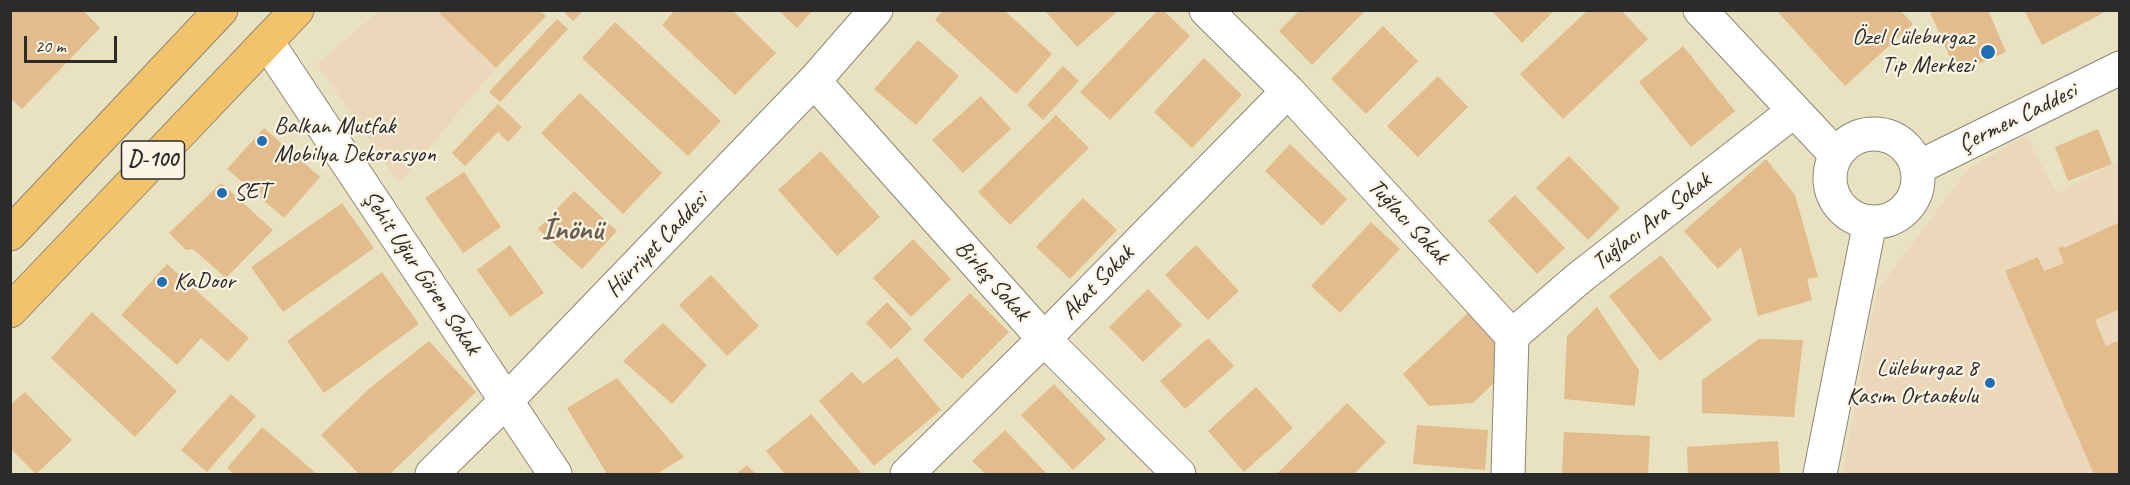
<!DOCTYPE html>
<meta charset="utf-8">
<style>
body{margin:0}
#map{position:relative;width:2130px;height:485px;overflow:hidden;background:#e9e2c1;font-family:Caveat,sans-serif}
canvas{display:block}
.frame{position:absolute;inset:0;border:12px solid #2b2b2b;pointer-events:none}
.scale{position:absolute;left:24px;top:36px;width:93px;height:27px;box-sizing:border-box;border:3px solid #2b2b2b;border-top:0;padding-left:8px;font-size:18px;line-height:21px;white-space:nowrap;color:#2b2b2b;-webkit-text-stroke:4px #fcf5e5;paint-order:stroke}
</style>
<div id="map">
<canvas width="2130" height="485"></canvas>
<div class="frame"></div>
<div class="scale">20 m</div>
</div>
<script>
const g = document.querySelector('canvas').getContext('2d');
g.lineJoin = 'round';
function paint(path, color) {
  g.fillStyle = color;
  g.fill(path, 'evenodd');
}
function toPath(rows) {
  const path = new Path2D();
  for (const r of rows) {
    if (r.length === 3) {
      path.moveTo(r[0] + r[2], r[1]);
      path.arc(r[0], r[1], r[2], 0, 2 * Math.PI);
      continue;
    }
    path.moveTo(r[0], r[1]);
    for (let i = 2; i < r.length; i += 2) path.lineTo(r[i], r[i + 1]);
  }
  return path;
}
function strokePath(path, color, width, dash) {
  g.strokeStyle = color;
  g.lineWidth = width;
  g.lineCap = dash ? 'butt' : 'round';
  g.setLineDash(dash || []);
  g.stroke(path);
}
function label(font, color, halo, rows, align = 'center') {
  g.font = font + ' Caveat,sans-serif';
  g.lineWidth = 4.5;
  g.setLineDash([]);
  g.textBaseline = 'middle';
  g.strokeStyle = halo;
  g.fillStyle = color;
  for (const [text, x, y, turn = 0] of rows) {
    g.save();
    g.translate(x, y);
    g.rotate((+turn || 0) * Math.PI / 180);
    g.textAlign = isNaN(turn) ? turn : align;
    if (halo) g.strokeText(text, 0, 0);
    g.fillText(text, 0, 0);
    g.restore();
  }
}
const built = toPath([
 [436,10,496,68,399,183,317,64,379,11],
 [2026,136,2057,193,2119,160,2119,474,1842,474,1877,291,1969,168]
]);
const building = toPath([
 [10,10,83,10,100,28,22,109,10,98],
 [436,10,540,10,546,16,496,68],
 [567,10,584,10,573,21,565,13],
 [675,10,732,10,776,53,735,95,662,25],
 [778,10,813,10,797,28],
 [943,10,1004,10,1052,54,1016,94,935,20],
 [1048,10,1119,10,1077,47,1046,12],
 [1158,10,1163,10,1190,36,1110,120,1080,92],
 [1300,10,1366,10,1312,65,1279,31],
 [1491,10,1555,10,1522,43],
 [1588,10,1621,10,1648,39,1563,119,1520,74],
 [1776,10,1900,10,1913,24,1845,86],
 [1929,10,1988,10,2006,52,1957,73],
 [2024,10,2109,10,2042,45],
 [557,19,568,29,500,102,489,92],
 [615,22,721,121,688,156,582,58],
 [1383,26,1418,61,1366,114,1331,79],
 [918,40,959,76,916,125,874,89],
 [1683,46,1735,111,1691,147,1639,82],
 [1204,58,1242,95,1192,148,1154,112],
 [1063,66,1079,81,1043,120,1027,105],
 [1438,76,1468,107,1418,157,1387,126],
 [580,93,662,173,623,214,541,133],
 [981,96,1011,129,963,173,932,140],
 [498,104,522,127,508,142,498,132,465,166,452,153],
 [1056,115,1089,148,1010,225,978,192],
 [264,128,320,177,284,218,227,169],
 [2098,129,2112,164,2068,181,2055,147],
 [1290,144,1347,199,1322,226,1265,171],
 [821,151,880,217,837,256,778,190],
 [1569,156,1620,208,1588,240,1536,188],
 [1766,159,1795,195,1818,277,1807,279,1812,300,1758,316,1741,247,1718,269,1684,231],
 [464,172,501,227,463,253,425,198],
 [221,183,273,230,226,278,193,249,186,250,169,233],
 [574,191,617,231,582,269,538,229],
 [1515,195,1565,248,1537,274,1488,221],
 [1083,198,1117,230,1070,279,1036,247],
 [342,203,374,248,283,312,251,267],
 [1371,222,1400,249,1340,313,1311,286],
 [2120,222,2120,309,2095,320,2106,346,2120,340,2120,474,2094,474,2005,271,2038,257,2044,271,2064,263,2058,248,2063,246,2064,248],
 [913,239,951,279,911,317,873,278],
 [510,245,544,293,510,317,477,270],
 [1196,245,1239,291,1208,320,1165,275],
 [1661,255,1712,320,1660,361,1609,296],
 [167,264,249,338,228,362,201,338,177,365,121,315],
 [382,272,419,324,324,393,287,341],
 [711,275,759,326,727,356,679,305],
 [1148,289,1182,325,1143,362,1109,327],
 [970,293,1009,332,962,379,923,340],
 [887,302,912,329,891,349,866,323],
 [1597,307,1639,370,1635,406,1564,399,1567,336],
 [92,312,177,391,135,437,51,358],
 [1468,313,1494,341,1496,381,1473,403,1429,406,1403,374],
 [663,323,707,365,672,404,623,361],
 [1208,338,1234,366,1185,409,1160,381],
 [1759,339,1803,340,1794,417,1702,413,1702,380],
 [429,341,476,392,390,474,359,474,321,435,371,387],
 [897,357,941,410,874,466,819,401,852,372,863,384],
 [617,378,684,457,657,474,607,474,567,408],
 [1054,384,1106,439,1073,470,1021,415],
 [1256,387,1293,428,1244,472,1208,431],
 [25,392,72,440,36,474,10,448,10,405],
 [231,394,256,416,207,472,181,450],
 [1347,403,1386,442,1354,474,1277,474],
 [811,414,862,474,785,474,766,451],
 [1417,425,1488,430,1485,470,1413,464],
 [262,427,317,474,234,474,227,468],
 [1005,430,1047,474,986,474,972,461],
 [1564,432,1650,436,1648,474,1562,474],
 [1778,441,1780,474,1688,474,1687,447],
 [747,465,756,474,736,474]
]);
const minor = toPath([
 [1206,10,1288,91,1512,336,1508,474],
 [1700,10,1836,155],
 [267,42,555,474],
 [814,81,1044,339,1179,474],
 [1874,178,44],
 [1917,168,2120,68],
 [1512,336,1579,278,1794,111],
 [432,474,506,401,814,81,876,10],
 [907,474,1044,339,1288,91],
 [1820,474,1870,222]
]);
const highway = toPath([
 [10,234,221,10],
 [10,311,297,10]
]);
const markers = [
 [1988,52,8,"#1f6fb2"],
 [262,141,6,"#1f6fb2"],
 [222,193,6,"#1f6fb2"],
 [162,282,6,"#1f6fb2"],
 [1990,383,6,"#1f6fb2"]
];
const shields = [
 [153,160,63]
];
const shieldNames = [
 ["D-100",153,160]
];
const poiNames = [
 ["Özel Lüleburgaz",1974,38,"right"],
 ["Tıp Merkezi",1974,66,"right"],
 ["Balkan Mutfak",274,127],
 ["Mobilya Dekorasyon",274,155],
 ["SET",234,193],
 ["KaDoor",174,282],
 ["Lüleburgaz 8",1978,369,"right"],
 ["Kasım Ortaokulu",1978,397,"right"]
];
const streetNames = [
 ["Çermen Caddesi",2018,118,-26],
 ["Tuğlacı Sokak",1408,222,47],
 ["Tuğlacı Ara Sokak",1652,222,-38],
 ["Hürriyet Caddesi",657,245,-46],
 ["Şehit Uğur Gören Sokak",421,273,56],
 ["Birleş Sokak",992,281,48],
 ["Akat Sokak",1098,283,-46]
];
const districtNames = [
 ["İnönü",572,231]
];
paint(built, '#ebd8ba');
paint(building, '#e2bc8c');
strokePath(minor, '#8a8676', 35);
strokePath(highway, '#8a8676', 35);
strokePath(minor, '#fff', 33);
strokePath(highway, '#f2c36a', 33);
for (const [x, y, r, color] of markers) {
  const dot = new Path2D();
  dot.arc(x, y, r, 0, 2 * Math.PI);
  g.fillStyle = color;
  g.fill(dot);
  strokePath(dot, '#fcf5e5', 2);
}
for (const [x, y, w] of shields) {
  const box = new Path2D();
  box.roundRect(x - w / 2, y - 19, w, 38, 4.5);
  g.fillStyle = '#fcf5e5';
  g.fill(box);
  strokePath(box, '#2b2b2b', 1.5);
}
label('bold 22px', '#2b2b2b', null, shieldNames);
label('24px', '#2b2b2b', '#fcf5e5', poiNames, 'left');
label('24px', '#2b2b2b', '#fcf5e5', streetNames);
label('bold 30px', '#6b5e4d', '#fcf5e5', districtNames);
</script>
